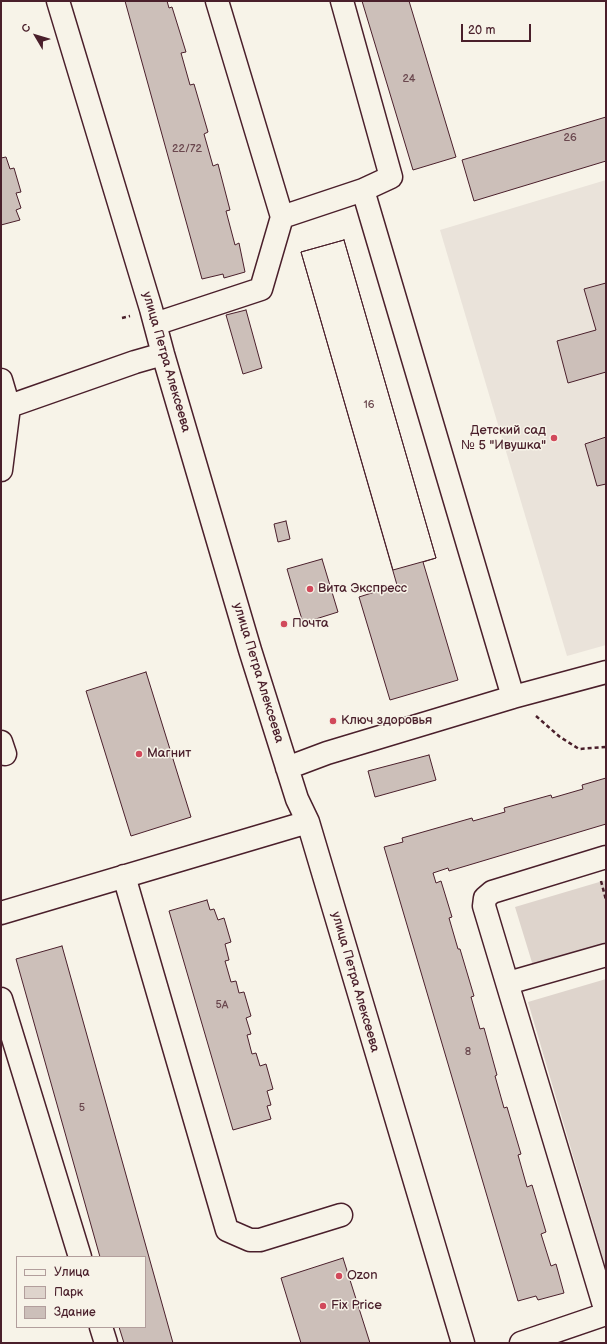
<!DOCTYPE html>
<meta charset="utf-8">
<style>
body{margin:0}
#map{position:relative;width:607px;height:1344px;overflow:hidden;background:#f7f3e8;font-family:"Balsamiq Sans",sans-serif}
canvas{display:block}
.frame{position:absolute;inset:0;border:2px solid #4a1f2b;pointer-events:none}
.legend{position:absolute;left:16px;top:1256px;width:130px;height:72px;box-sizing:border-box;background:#f7f3e8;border:1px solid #b29e9c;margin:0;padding:5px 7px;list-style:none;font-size:12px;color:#4a1f2b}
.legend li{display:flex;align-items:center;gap:8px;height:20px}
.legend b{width:20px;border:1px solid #b29e9c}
.north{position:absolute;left:16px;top:16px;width:40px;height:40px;-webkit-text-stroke:3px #f7f3e8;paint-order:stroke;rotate:308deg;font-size:11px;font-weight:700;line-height:16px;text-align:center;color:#4a1f2b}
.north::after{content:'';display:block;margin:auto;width:14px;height:18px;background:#4a1f2b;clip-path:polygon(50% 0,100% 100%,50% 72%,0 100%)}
.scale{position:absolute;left:461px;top:24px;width:70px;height:18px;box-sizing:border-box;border:2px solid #4a1f2b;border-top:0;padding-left:5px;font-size:12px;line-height:14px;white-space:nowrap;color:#4a1f2b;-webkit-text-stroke:3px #f7f3e8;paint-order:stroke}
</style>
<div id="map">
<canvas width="607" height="1344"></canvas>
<div class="frame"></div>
<ul class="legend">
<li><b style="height:5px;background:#f7f3e8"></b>Улица</li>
<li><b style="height:11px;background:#ded4cc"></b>Парк</li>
<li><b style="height:11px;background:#ccbfb9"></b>Здание</li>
</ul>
<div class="north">С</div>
<div class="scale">20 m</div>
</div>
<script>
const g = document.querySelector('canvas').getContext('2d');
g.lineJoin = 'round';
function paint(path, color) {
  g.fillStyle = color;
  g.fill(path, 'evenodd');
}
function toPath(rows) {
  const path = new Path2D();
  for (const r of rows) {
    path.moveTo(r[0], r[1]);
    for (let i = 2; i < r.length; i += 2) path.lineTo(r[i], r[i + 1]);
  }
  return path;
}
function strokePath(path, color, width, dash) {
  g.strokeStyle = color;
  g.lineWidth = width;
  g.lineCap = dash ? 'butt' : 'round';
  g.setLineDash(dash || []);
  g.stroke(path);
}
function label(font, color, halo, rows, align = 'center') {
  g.font = font + ' "Balsamiq Sans",sans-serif';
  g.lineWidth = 3;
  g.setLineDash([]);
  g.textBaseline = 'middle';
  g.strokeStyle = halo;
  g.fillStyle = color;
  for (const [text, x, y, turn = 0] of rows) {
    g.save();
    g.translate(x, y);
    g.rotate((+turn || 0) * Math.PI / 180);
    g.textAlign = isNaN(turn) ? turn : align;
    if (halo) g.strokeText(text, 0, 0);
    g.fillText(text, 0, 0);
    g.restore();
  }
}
const built = toPath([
 [606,180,606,645,567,656,440,230]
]);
const green = toPath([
 [606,880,606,949,534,969,515,907],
 [606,979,606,1265,605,1265,528,1002]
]);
const building = toPath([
 [125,1,167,1,169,8,172,7,186,52,181,53,190,85,194,84,208,132,204,134,213,166,218,164,230,210,226,211,235,245,239,243,245,272,224,278,223,274,202,279,125,1],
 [362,1,409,1,456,157,413,170,362,1],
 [606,117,606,161,474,201,462,160,606,117],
 [1,156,1,158,6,157,10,169,14,168,21,192,16,193,21,208,16,210,20,220,1,225,1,156],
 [344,240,436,558,393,570,301,252,344,240],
 [344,240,436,558,423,562,458,680,390,700,359,597,397,585,301,252,344,240],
 [606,283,606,372,568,383,557,341,596,330,584,289,606,283],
 [246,310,262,368,243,374,226,315,246,310],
 [606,437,606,484,597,486,585,444,606,437],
 [286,521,290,539,278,542,274,524,286,521],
 [322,559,338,612,303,623,287,569,322,559],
 [146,672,191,817,131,836,86,691,146,672],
 [429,755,436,780,375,797,368,771,429,755],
 [606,778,606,824,449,871,448,868,433,873,436,883,441,881,452,917,449,918,458,949,460,949,474,996,471,997,480,1029,484,1028,497,1075,495,1076,504,1108,507,1107,521,1154,518,1155,527,1187,532,1185,546,1232,541,1234,551,1266,556,1264,564,1293,538,1300,536,1296,518,1301,384,847,403,842,402,838,472,818,473,821,505,812,504,808,551,795,552,798,583,789,582,785,606,778],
 [207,900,210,910,214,909,218,920,224,918,231,942,225,944,229,960,225,961,231,982,236,981,239,993,244,992,251,1016,246,1018,251,1034,247,1035,252,1054,256,1053,260,1066,266,1064,273,1089,267,1091,271,1105,267,1106,271,1119,233,1130,169,911,207,900],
 [62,946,173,1343,124,1343,119,1327,145,1327,145,1257,100,1257,16,959,62,946],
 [343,1258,370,1343,301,1343,281,1278,343,1258]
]);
const path = toPath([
 [122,318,130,316],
 [536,716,560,737,579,749,606,747],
 [601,881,606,900]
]);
const minor = toPath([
 [58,1,151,309,163,354,250,650,297,799,308,822,463,1343],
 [342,1,391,177,363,190,513,697],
 [282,217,363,190],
 [155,324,261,289,282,217,217,1],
 [1,380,9,407,1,470],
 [1,409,135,362,163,354],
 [1,742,5,754],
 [287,768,327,753,513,697,606,672],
 [606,857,492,892,485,898,484,906,606,1312],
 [124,876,227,1230,250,1240,260,1240,341,1215],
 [1,913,308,822],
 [508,983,606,955],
 [1,999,80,1257],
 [101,1327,106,1343],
 [521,1343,606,1314]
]);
const markers = [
 [554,438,4,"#d1495b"],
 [310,589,4,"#d1495b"],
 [284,624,4,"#d1495b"],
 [333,721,4,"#d1495b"],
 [139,754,4,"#d1495b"],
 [339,1276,4,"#d1495b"],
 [323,1306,4,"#d1495b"]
];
const numberNames = [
 ["24",409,79],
 ["26",570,138],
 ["22/72",187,149],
 ["16",369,405],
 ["5А",222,1005],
 ["8",468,1052],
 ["5",82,1108]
];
const streetNames = [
 ["улица Петра Алексеева",166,362,74],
 ["улица Петра Алексеева",258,673,73],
 ["улица Петра Алексеева",355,982,74]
];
const poiNames = [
 ["Детский сад",546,431,"right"],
 ["№ 5 \"Ивушка\"",546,446,"right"],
 ["Вита Экспресс",318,589],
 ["Почта",292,624],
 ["Ключ здоровья",341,721],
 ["Магнит",147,754],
 ["Ozon",347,1276],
 ["Fix Price",331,1306]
];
paint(built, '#eae3da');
paint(green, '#ded4cc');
paint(building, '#ccbfb9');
strokePath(building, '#4a1f2b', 1);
strokePath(minor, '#4a1f2b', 25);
strokePath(path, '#4a1f2b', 2.5, [4, 3]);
strokePath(minor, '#f7f3e8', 22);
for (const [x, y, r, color] of markers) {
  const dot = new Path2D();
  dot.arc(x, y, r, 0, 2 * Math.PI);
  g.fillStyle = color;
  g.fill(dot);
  strokePath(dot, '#f7f3e8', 1.5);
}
label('11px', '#6a474e', null, numberNames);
label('13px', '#4a1f2b', '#f7f3e8', streetNames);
label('13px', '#4a1f2b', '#f7f3e8', poiNames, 'left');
</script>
